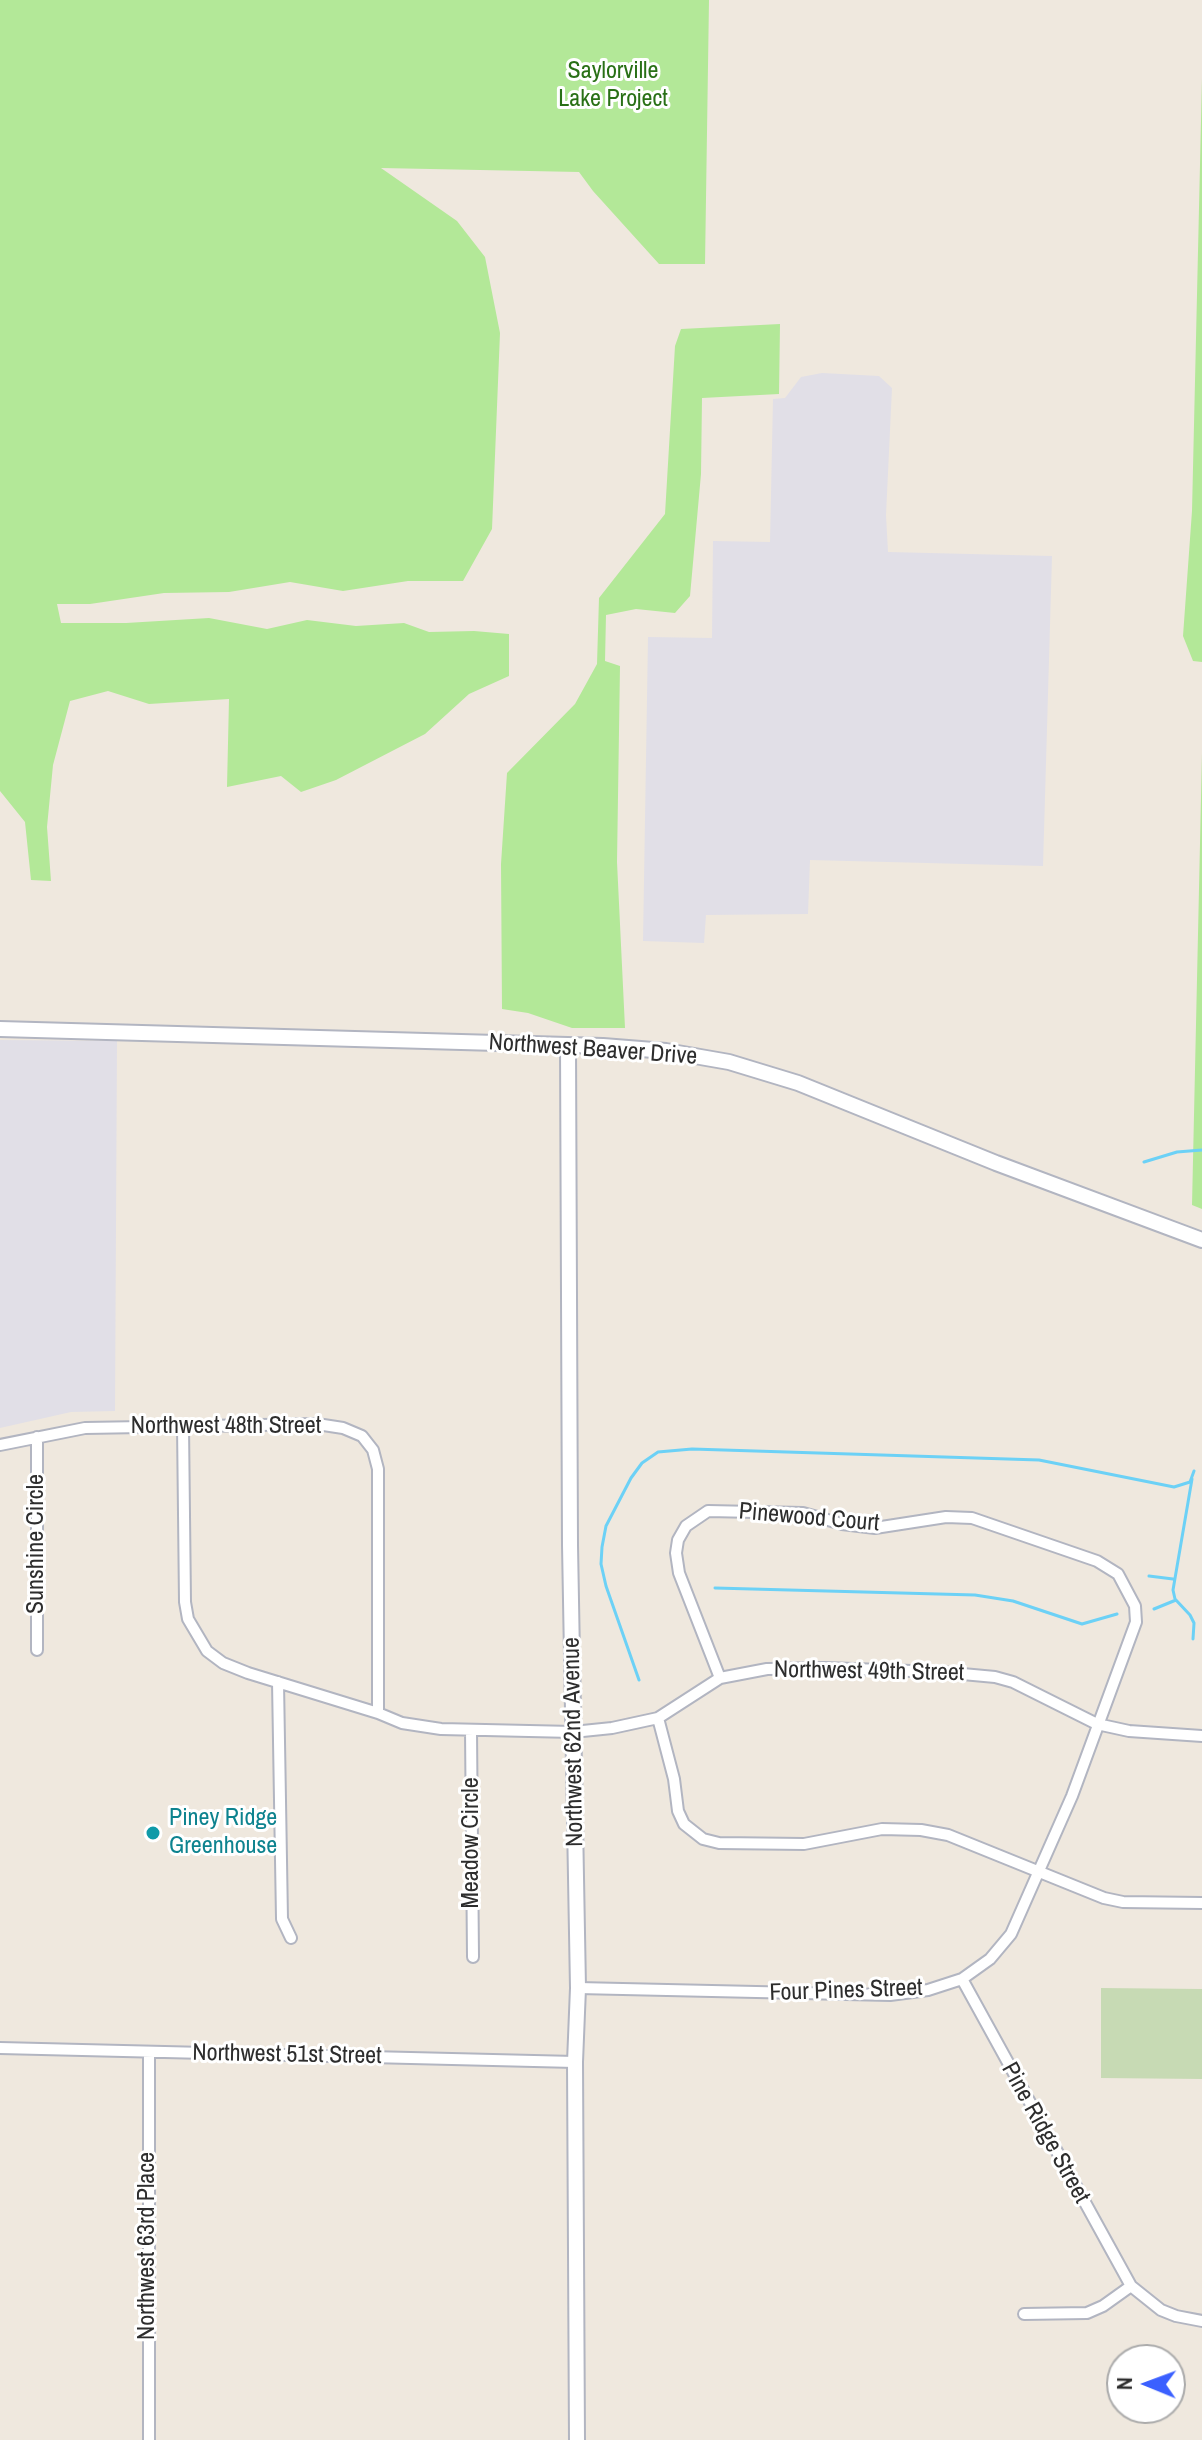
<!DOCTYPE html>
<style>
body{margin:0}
#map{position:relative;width:1202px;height:2440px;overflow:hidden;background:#efe8de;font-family:"Archivo Narrow",sans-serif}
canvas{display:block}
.north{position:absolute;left:1106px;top:2344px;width:80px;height:80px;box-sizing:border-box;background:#fff;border:2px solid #ababab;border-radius:50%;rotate:271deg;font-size:22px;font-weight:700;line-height:32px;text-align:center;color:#2d2d2d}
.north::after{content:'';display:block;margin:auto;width:28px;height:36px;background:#3b60ff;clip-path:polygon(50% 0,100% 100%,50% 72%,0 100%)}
</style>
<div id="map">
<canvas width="1202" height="2440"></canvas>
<div class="north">N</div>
</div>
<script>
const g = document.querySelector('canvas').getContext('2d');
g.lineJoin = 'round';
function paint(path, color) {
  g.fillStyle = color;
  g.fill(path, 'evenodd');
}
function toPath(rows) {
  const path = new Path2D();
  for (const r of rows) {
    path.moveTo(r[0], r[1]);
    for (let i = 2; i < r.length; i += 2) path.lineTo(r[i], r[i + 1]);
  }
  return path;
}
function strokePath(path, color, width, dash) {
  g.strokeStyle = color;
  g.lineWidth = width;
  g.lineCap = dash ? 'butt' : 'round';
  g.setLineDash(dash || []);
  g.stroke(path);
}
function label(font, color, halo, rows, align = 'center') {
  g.font = font + ' "Archivo Narrow",sans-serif';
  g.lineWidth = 6;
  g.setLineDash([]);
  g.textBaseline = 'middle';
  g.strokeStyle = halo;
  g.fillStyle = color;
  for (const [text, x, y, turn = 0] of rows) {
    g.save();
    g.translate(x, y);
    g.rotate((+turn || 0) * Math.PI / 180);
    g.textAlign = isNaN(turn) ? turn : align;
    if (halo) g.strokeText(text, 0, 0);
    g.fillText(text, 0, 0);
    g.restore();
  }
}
const industrial = toPath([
 [822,373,879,376,892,388,886,515,888,552,1052,556,1043,866,810,860,808,914,706,915,704,943,643,941,648,637,712,638,713,541,770,542,773,399,785,398,801,377],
 [0,1040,117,1041,115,1411,71,1412,0,1428]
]);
const green = toPath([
 [0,0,709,0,705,264,659,264,593,191,579,172,381,168,457,221,485,257,500,333,492,529,463,581,408,581,343,591,290,582,229,592,164,593,90,604,57,604,61,623,126,623,209,618,267,629,307,620,356,626,404,623,429,632,474,631,509,634,509,676,469,694,425,734,336,780,301,792,281,776,227,787,229,699,149,704,108,691,70,701,53,765,47,827,51,881,31,880,25,822,0,791],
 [1202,78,1202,662,1193,661,1183,636,1192,511],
 [780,324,779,394,702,398,701,474,690,596,675,613,636,609,606,615,605,661,620,666,617,862,625,1028,572,1028,528,1013,502,1009,501,864,507,773,575,704,597,664,599,598,665,514,675,346,681,329],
 [1202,753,1202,1209,1192,1205]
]);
const cemetery = toPath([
 [1101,1988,1202,1989,1202,2079,1101,2078]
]);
const stream = toPath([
 [1144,1162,1177,1152,1202,1150],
 [1192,1479,1173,1590,1175,1599,1190,1615,1194,1623,1193,1639],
 [1149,1576,1173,1579],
 [715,1588,975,1595,1013,1601,1082,1624,1117,1614],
 [1154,1609,1176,1600],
 [639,1680,606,1586,601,1564,602,1547,606,1526,631,1478,642,1463,658,1452,692,1449,1039,1460,1174,1487,1190,1482,1194,1471]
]);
const street = toPath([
 [183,1426,185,1602,188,1619,207,1651,223,1663,248,1673,378,1713,402,1723,441,1729,573,1732,612,1728,658,1718,720,1678,767,1669,825,1668,941,1672,995,1677,1013,1682,1097,1724,1129,1731,1202,1736],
 [0,1445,85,1428,317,1424,343,1428,362,1436,373,1450,378,1469,378,1713],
 [37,1650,37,1437],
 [278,1682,282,1919,291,1938],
 [658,1718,674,1779,678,1811,684,1824,703,1839,719,1843,804,1844,882,1829,921,1830,948,1835,1104,1898,1123,1902,1202,1903],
 [471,1730,473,1957],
 [962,1979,1131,2286,1161,2310,1176,2316,1202,2321],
 [578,1988,890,1995,928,1990,962,1979,990,1959,1011,1934,1072,1796,1136,1622,1135,1606,1118,1574,1097,1561,972,1518,946,1517,875,1528,842,1524,803,1513,708,1511,686,1526,678,1540,676,1553,679,1573,720,1678],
 [0,2048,575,2062],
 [1024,2314,1087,2313,1103,2306,1131,2286],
 [149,2440,149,2052]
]);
const secondary = toPath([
 [0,1029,603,1046,666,1051,729,1062,798,1083,996,1163,1202,1240],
 [568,1045,570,1545,578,1988,575,2062,577,2440]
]);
const markers = [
 [153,1833,8,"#0f9aa8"]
];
const parkNames = [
 ["Saylorville",613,72],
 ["Lake Project",613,100]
];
const streetNames = [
 ["Northwest Beaver Drive",593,1050,4],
 ["Northwest 48th Street",226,1427],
 ["Pinewood Court",809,1518,5],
 ["Sunshine Circle",37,1544,-90],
 ["Northwest 49th Street",869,1672,1],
 ["Northwest 62nd Avenue",574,1742,-91],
 ["Meadow Circle",472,1843,-90],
 ["Four Pines Street",846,1991,-2],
 ["Northwest 51st Street",287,2055,1],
 ["Pine Ridge Street",1045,2133,61],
 ["Northwest 63rd Place",148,2246,-90]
];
const cultureNames = [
 ["Piney Ridge",169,1819],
 ["Greenhouse",169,1847]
];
paint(industrial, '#e1dfe7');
paint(green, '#b3e898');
paint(cemetery, '#c7dab4');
strokePath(stream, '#6cd1f6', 3);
strokePath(street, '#b2b5c1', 14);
strokePath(secondary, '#b2b5c1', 18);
strokePath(street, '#fff', 10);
strokePath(secondary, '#fff', 14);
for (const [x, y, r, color] of markers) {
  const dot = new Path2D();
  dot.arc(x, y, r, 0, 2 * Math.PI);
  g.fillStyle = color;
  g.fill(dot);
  strokePath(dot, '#fff', 3);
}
label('24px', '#297016', '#fff', parkNames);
label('24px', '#2d2d2d', '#fff', streetNames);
label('24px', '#0d838f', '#fff', cultureNames, 'left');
</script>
